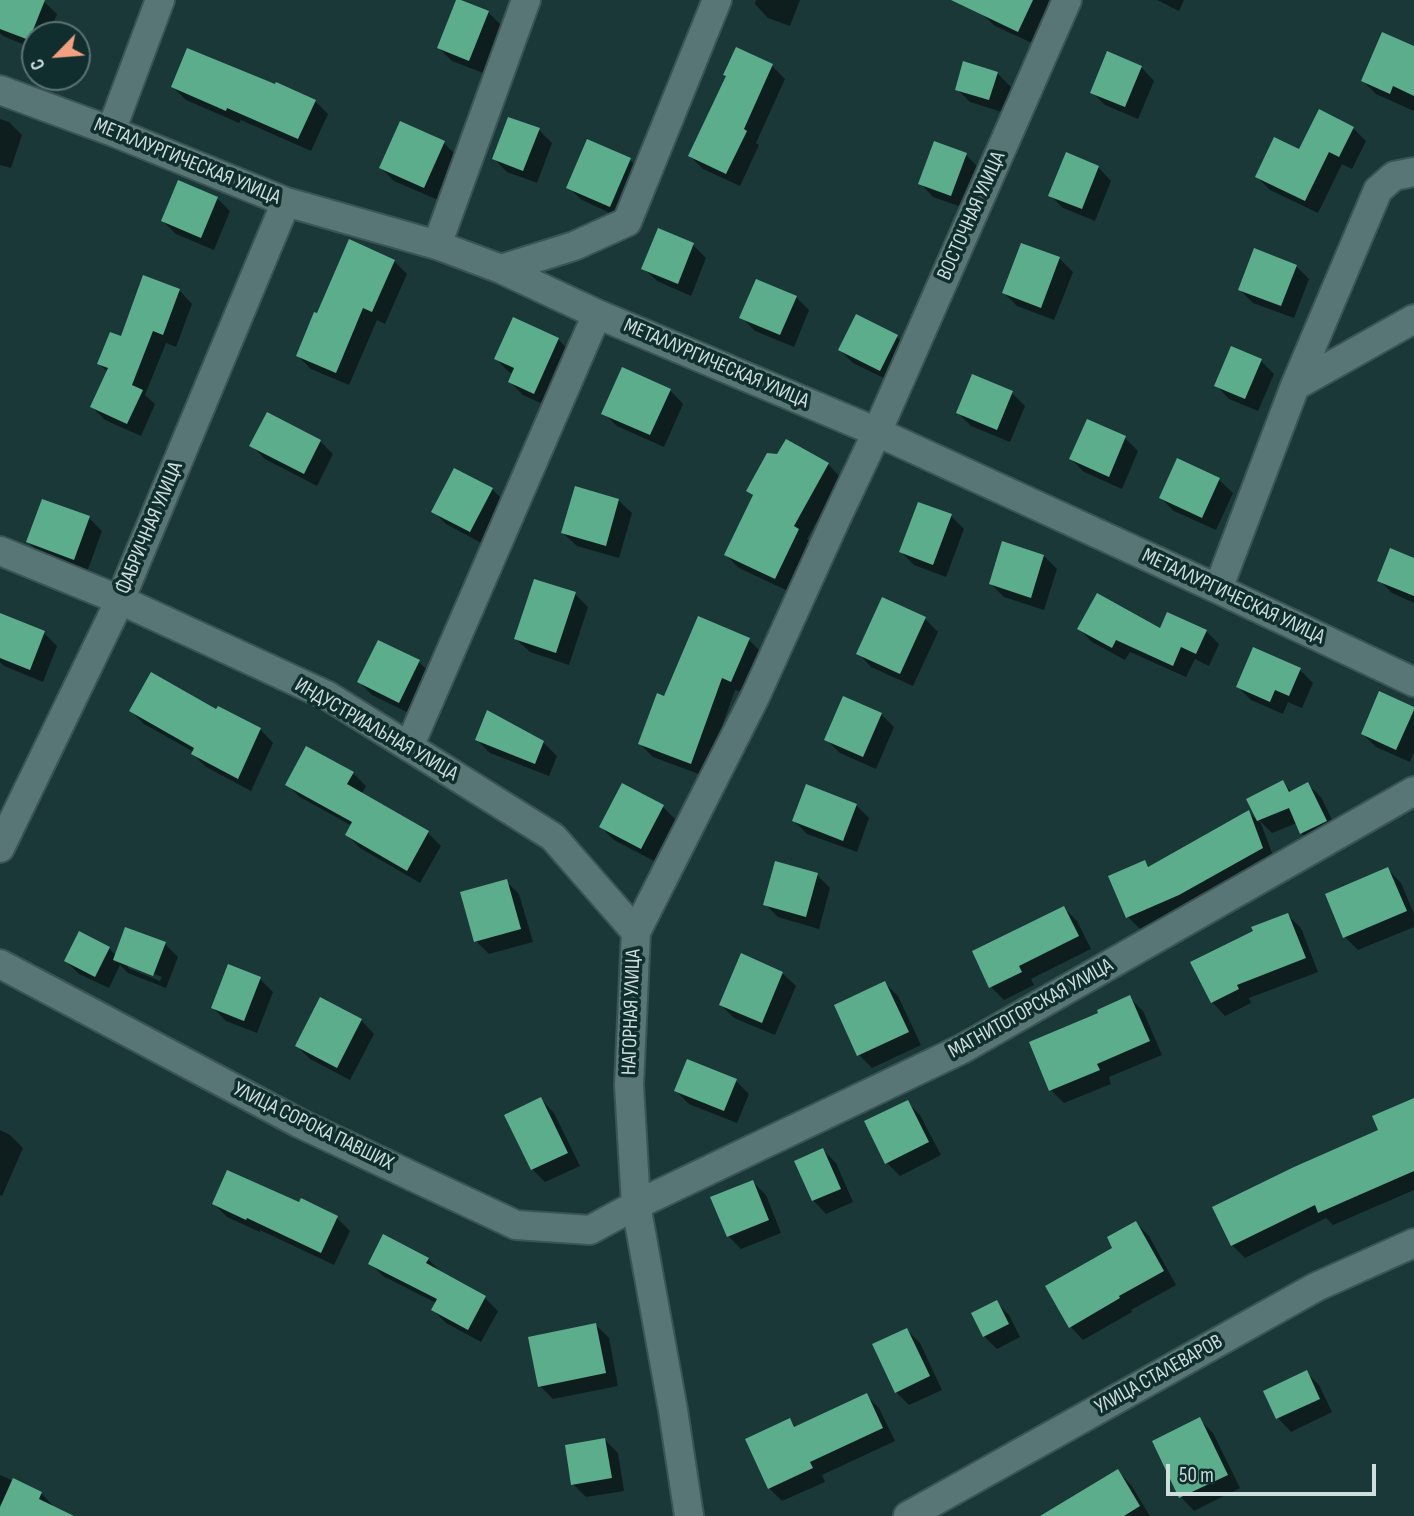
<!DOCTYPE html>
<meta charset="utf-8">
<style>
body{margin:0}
#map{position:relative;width:1414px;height:1516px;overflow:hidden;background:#1b3838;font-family:"Sofia Sans Condensed",sans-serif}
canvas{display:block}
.north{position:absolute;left:21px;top:21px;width:70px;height:70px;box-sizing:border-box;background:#112e2e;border:2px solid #5c7474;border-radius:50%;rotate:245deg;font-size:19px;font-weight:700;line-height:28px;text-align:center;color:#cddedd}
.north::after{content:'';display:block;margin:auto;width:24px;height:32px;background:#f2a080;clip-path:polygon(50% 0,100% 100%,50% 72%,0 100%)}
.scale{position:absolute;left:1166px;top:1464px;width:210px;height:32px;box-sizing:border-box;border:4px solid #cddedd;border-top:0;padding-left:9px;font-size:21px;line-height:24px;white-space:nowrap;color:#cddedd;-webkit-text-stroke:5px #112e2e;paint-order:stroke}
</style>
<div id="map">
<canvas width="1414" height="1516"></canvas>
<div class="north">С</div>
<div class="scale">50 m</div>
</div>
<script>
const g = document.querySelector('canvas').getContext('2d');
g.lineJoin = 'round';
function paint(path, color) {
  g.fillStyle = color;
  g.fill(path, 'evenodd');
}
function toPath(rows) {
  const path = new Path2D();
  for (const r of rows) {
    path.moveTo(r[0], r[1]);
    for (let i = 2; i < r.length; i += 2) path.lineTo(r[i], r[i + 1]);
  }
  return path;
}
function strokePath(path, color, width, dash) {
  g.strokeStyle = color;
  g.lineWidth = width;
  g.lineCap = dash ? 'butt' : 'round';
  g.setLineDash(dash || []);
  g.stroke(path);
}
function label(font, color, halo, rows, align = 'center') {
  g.font = font + ' "Sofia Sans Condensed",sans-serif';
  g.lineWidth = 7;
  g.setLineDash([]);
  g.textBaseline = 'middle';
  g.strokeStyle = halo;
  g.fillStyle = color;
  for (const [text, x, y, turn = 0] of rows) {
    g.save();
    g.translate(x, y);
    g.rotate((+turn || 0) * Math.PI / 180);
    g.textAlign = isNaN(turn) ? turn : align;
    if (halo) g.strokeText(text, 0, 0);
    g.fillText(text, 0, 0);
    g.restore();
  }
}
const shadow = toPath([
 [0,0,42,0,57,14,49,35,35,35,35,49,3,36,0,33],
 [756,0,800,0,790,26,768,18,755,4],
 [987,0,1049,0,1047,7,1048,8,1032,43,995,26,981,13],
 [1157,0,1184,0,1179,11],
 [488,12,501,25,483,73,452,61,439,48],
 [737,49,772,66,785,79,756,143,759,145,740,186,703,169,690,156,728,77],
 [1414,50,1414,111,1376,94,1363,81],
 [1141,67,1154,81,1138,119,1105,105,1092,92],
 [997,73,1011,87,1002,112,970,102,957,89],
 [173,87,315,101,328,114,311,151,241,120,239,123,186,100],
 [0,119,9,122,22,135,11,168,0,165],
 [401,123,444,143,457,156,438,200,394,181,381,168],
 [1353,128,1366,141,1352,169,1342,164,1318,213,1270,190,1257,177,1300,151],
 [539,130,552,143,537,183,507,172,494,159],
 [966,155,979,168,964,208,933,197,920,183],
 [630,160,643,173,623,219,582,200,568,187],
 [1098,167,1111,181,1095,221,1063,208,1050,195],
 [217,198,230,211,214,250,176,234,163,221],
 [659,230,693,245,706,258,691,296,657,281,643,268],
 [1022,245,1060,259,1073,272,1054,320,1017,306,1004,293],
 [394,261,407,274,385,324,377,320,349,385,311,369,298,356],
 [1296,266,1309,279,1294,318,1253,303,1240,290],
 [179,290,192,304,176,347,166,343,145,395,155,404,141,436,105,420,92,407,108,372,99,364,122,339],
 [796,297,809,310,794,347,755,331,742,318],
 [857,316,897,337,910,350,894,383,853,363,840,350],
 [558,339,571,353,547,406,523,395,510,382,513,374,509,372,496,359],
 [1261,361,1274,374,1258,411,1229,399,1216,385],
 [670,390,683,404,664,447,617,426,603,413],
 [1012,393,1025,406,1010,442,971,426,958,413],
 [1088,421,1125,438,1138,451,1122,489,1084,472,1071,459],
 [320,441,333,454,317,486,265,459,252,446],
 [778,456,828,464,841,478,807,539,812,543,788,591,739,568,726,555,754,497,748,490],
 [1178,461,1219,480,1233,493,1216,530,1174,511,1161,498],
 [492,489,505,502,483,544,446,524,433,511],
 [618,500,632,513,619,558,577,546,563,533],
 [951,516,964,529,946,577,914,565,901,552],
 [89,518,102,531,87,572,41,555,28,542],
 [1044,556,1057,569,1044,610,1004,597,991,584],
 [1414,559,1414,603,1392,593,1379,580],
 [575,594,588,607,569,665,530,652,516,639],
 [925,619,938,632,913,686,871,667,858,653],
 [1079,629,1206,631,1219,644,1209,666,1195,659,1186,677,1130,652,1125,660,1092,642],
 [0,631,44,633,57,646,43,682,4,666,0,662],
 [749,640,762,653,745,693,735,690,704,776,653,757,640,744,665,698],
 [419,662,432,675,413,715,372,695,359,682],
 [1300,670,1313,683,1302,708,1288,702,1283,714,1251,700,1238,687],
 [1414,709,1414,752,1410,762,1376,747,1363,734],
 [131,711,260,729,273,743,251,791,206,767,193,754,194,752,144,724],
 [881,714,894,727,876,769,840,753,826,739],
 [477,740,543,742,557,756,549,776,490,753],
 [353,773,366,786,361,795,428,833,441,846,420,883,360,848,347,835,352,826,300,797,287,784],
 [1283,783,1292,792,1307,784,1321,797,1339,834,1314,846,1301,833,1297,823,1272,833,1260,821,1275,861,1193,908,1141,930,1128,917,1144,862,1150,867,1248,812,1260,823,1249,799],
 [623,785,663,807,676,820,654,861,614,840,601,827],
 [856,805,869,818,857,852,807,834,794,821],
 [1388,869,1401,883,1414,914,1414,927,1358,950,1345,937,1327,895],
 [817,875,830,888,819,929,778,917,765,904],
 [506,881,519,894,533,942,489,954,476,941],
 [1064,908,1077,921,1091,949,1031,979,1034,985,1004,1000,991,987],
 [1288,915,1301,928,1318,972,1249,998,1251,1003,1225,1016,1212,1002,1192,963],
 [165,944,178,957,166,988,128,973,120,965,109,988,79,974,66,961,109,948,116,956],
 [128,964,162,977,160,981,128,968],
 [782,973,796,986,775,1035,734,1018,721,1005],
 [260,979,273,992,257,1033,226,1021,213,1008],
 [885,983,898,996,921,1045,872,1068,859,1055,836,1005],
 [1130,998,1143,1011,1162,1055,1109,1077,1111,1084,1064,1103,1051,1090,1101,1014],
 [321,999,361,1020,374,1034,350,1080,310,1059,297,1046],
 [736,1081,749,1094,737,1123,689,1104,676,1091],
 [541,1099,554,1113,580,1166,545,1182,532,1169],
 [1414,1100,1414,1190,1333,1225,1326,1218,1245,1258,1232,1245,1380,1131],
 [907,1102,920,1115,941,1155,900,1176,887,1163],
 [0,1130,10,1135,23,1148,2,1196,0,1195],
 [823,1150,836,1163,853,1202,826,1214,813,1200],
 [753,1182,766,1195,781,1233,741,1249,728,1236],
 [214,1204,337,1218,350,1231,334,1265,260,1230,260,1232,227,1217],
 [1136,1223,1149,1236,1176,1285,1131,1310,1132,1312,1083,1340,1070,1326,1115,1249],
 [428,1259,441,1272,485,1298,498,1311,481,1342,446,1323,433,1310,436,1303,383,1276,370,1263],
 [996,1302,1009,1315,1020,1337,997,1349,984,1336],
 [596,1325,609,1338,618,1386,553,1399,540,1386],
 [907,1330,920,1343,942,1390,909,1405,896,1392],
 [1306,1372,1319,1385,1332,1412,1291,1432,1278,1418,1265,1391],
 [866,1395,879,1408,895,1441,822,1475,825,1482,782,1501,769,1488,790,1420,797,1428],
 [1200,1420,1213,1433,1240,1488,1194,1511,1181,1497,1154,1442],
 [605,1440,618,1453,624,1491,586,1497,573,1484],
 [1118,1471,1131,1485,1150,1516,1050,1516],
 [0,1475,41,1493,54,1507,70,1516,0,1516]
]);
const building = toPath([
 [0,0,45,0,29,40,0,29],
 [456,0,461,0,489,11,469,61,437,48],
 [951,0,1033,0,1018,32],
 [1382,32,1414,46,1414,96,1393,86,1390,94,1361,81],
 [736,47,773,64,744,129,747,131,726,174,688,156,726,76,723,75],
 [187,48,275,84,276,82,316,100,298,139,227,108,226,111,171,87],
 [1107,51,1142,66,1125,107,1090,93],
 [963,61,998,72,989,100,955,90],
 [1319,109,1354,127,1339,157,1329,152,1305,201,1255,177,1274,137,1299,149],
 [508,117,540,128,523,171,492,159],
 [400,121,445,141,424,188,379,168],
 [587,139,631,158,610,207,566,188],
 [934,141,967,153,951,196,918,184],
 [1066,152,1099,166,1082,209,1048,196],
 [178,180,218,197,201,238,161,221],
 [658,228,694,243,678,284,641,269],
 [349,239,395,260,372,312,363,308,336,373,296,356,314,312,317,313],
 [1021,243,1060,257,1041,308,1002,293],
 [1254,248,1297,265,1281,306,1238,290],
 [143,275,180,289,163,335,153,331,132,385,143,390,127,424,90,407,108,368,97,364,110,332,121,336],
 [756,279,797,296,780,335,739,318],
 [856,314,898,335,880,371,838,350],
 [513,317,559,338,534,394,508,382,514,368,494,359],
 [1231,346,1262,359,1245,399,1214,386],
 [622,367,671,389,650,435,601,414],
 [972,374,1013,391,997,430,956,413],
 [267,412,321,440,304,474,249,446],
 [1087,419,1126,436,1109,477,1069,459],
 [786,439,829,463,794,526,799,529,775,579,724,555,753,495,746,491,767,453,777,454],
 [1177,458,1220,478,1202,518,1159,498],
 [454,468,493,488,470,532,431,512],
 [575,486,619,499,606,546,561,533],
 [42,499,90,516,74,560,26,542],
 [918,502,952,514,933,565,899,552],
 [1002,541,1044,555,1031,598,989,584],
 [1390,548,1414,558,1414,596,1377,581],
 [534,579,576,592,556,653,514,639],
 [1097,593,1160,628,1167,612,1207,630,1196,654,1181,647,1173,666,1116,640,1112,648,1077,629],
 [882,597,926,617,900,674,856,654],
 [0,613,45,631,30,670,0,658],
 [698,616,750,638,731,682,722,678,691,764,638,744,657,693,664,696],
 [378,640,420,660,399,703,357,682],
 [1253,647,1301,668,1289,696,1275,690,1270,702,1236,687],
 [151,672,216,709,218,706,261,728,238,779,191,754,194,748,129,711],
 [1379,691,1414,707,1414,710,1396,750,1361,734],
 [843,696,882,713,863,757,824,740],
 [487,710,544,741,535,764,475,740],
 [306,746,354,772,347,784,429,831,407,871,345,835,352,822,285,785],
 [1283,780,1289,792,1308,782,1327,821,1300,834,1289,808,1257,821,1246,799],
 [622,783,664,805,641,849,599,827],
 [806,784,857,804,843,841,792,821],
 [1249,810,1263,848,1179,895,1126,918,1108,876,1145,860,1148,867],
 [775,861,818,873,806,917,763,905],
 [1388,867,1407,911,1343,938,1325,894],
 [507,879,521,929,474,942,460,892],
 [1064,906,1079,936,1019,966,1022,972,989,988,972,951],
 [1288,913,1306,958,1237,985,1239,989,1211,1003,1190,962,1253,931,1251,927],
 [125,927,166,942,153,976,113,960],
 [79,931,110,947,95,977,64,961],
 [741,953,783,972,762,1023,719,1005],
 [228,964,261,977,244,1021,211,1008],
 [885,981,909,1032,857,1056,834,1005],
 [1130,995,1150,1041,1097,1064,1100,1070,1049,1091,1029,1042,1098,1013,1097,1010],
 [320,997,362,1019,337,1068,295,1046],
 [687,1059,737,1079,724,1111,674,1091],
 [541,1097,568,1153,531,1170,504,1115],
 [1414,1098,1414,1171,1318,1213,1315,1205,1231,1246,1212,1207,1294,1167,1378,1130,1372,1116],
 [908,1100,929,1142,885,1164,864,1121],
 [823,1148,841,1189,812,1201,794,1161],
 [227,1170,299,1202,301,1198,338,1216,321,1253,247,1218,246,1220,212,1204],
 [753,1180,769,1220,727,1237,710,1197],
 [1136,1221,1164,1271,1119,1296,1120,1298,1069,1328,1045,1286,1112,1248,1107,1237],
 [383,1234,429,1258,426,1263,486,1296,468,1330,431,1310,437,1299,368,1264],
 [997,1300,1009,1324,983,1337,971,1313],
 [596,1323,606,1373,538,1387,528,1337],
 [907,1328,930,1376,895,1393,872,1344],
 [1307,1370,1320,1399,1276,1419,1263,1391],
 [867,1393,883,1428,810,1462,813,1468,768,1489,745,1439,790,1418,794,1427],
 [1200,1417,1228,1475,1179,1498,1152,1441],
 [605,1438,612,1478,571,1485,565,1445],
 [1118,1469,1140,1506,1124,1516,1040,1516],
 [13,1478,42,1492,39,1499,74,1516,0,1516,0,1507]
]);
const minor = toPath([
 [0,90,111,131,286,202,437,245,501,269,597,314,877,432,1218,589,1414,682],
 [111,131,160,0],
 [437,245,526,0],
 [501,269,574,246,627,222,717,0],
 [1295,386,1414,319],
 [0,551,120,600,328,696,553,837,636,932],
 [1218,589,1295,386,1378,190,1394,176,1414,172],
 [409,747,597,314],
 [0,848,120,600,286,202],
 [0,964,299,1123,516,1225,590,1230,636,1205,962,1049,1414,791],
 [689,1516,673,1410,636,1205,629,1085,636,932,755,697,835,521,877,432,1067,0],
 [908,1516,1316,1287,1414,1243]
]);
const streetNames = [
 ["МЕТАЛЛУРГИЧЕСКАЯ УЛИЦА",187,162,22],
 ["ВОСТОЧНАЯ УЛИЦА",972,216,-66],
 ["МЕТАЛЛУРГИЧЕСКАЯ УЛИЦА",716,364,23],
 ["ФАБРИЧНАЯ УЛИЦА",150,528,-67],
 ["МЕТАЛЛУРГИЧЕСКАЯ УЛИЦА",1233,597,25],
 ["ИНДУСТРИАЛЬНАЯ УЛИЦА",376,730,30],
 ["МАГНИТОГОРСКАЯ УЛИЦА",1031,1009,-29],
 ["НАГОРНАЯ УЛИЦА",632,1012,-88],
 ["УЛИЦА СОРОКА ПАВШИХ",313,1127,26],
 ["УЛИЦА СТАЛЕВАРОВ",1159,1375,-29]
];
paint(shadow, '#0007');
paint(building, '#5bad8b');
strokePath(minor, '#3b5454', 32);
strokePath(minor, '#587676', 28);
label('21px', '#cddedd', '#112e2e', streetNames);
</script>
